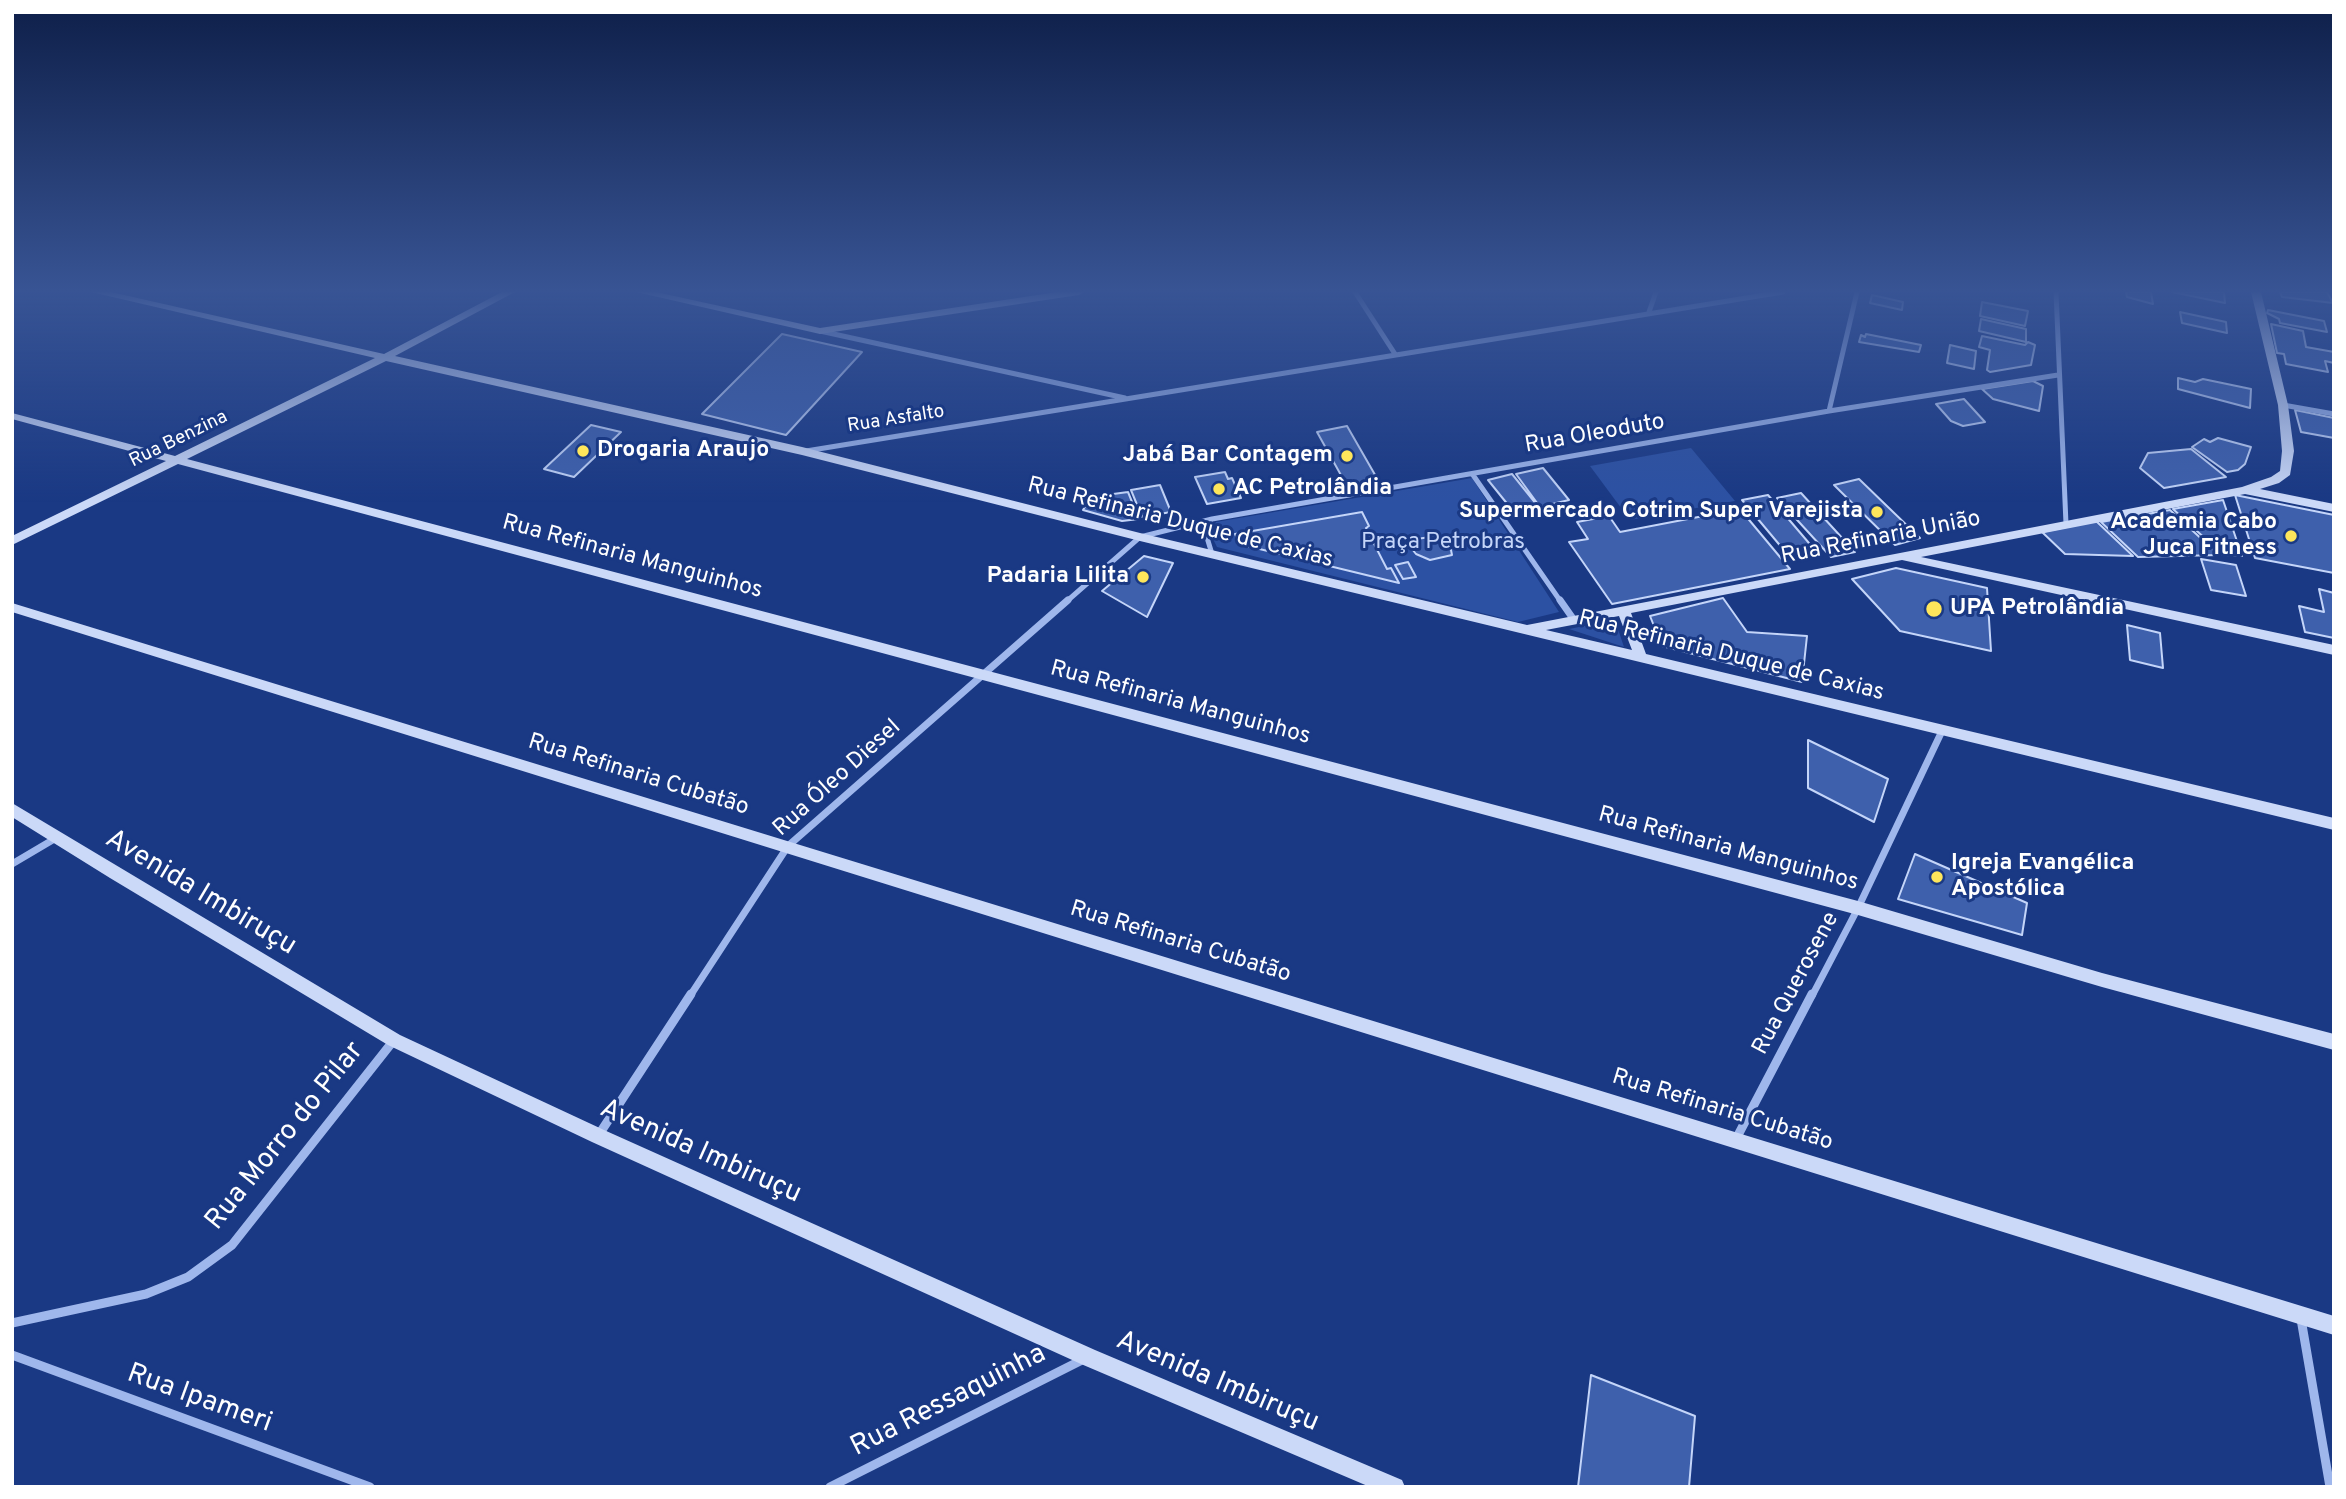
<!DOCTYPE html>
<meta charset="utf-8">
<style>
body{margin:0}
#map{position:relative;width:2346px;height:1499px;overflow:hidden;background:#1a3984;font-family:Overpass,sans-serif}
canvas{display:block}
.frame{position:absolute;inset:0;border:14px solid #fff;pointer-events:none}
</style>
<div id="map">
<canvas width="2346" height="1499"></canvas>
<div class="frame"></div>
</div>
<script>
const g = document.querySelector('canvas').getContext('2d');
g.lineJoin = 'round';
function paint(path, color) {
  g.fillStyle = color;
  g.fill(path, 'evenodd');
}
function toPath(rows) {
  const path = new Path2D();
  for (const r of rows) {
    path.moveTo(r[0], r[1]);
    for (let i = 2; i < r.length; i += 2) path.lineTo(r[i], r[i + 1]);
  }
  return path;
}
function strokePath(path, color, width, dash) {
  g.strokeStyle = color;
  g.lineWidth = width;
  g.lineCap = dash ? 'butt' : 'round';
  g.setLineDash(dash || []);
  g.stroke(path);
}
function label(font, color, halo, rows, align = 'center') {
  g.font = font + ' Overpass,sans-serif';
  g.lineWidth = 6;
  g.setLineDash([]);
  g.textBaseline = 'middle';
  g.strokeStyle = halo;
  g.fillStyle = color;
  for (const [text, x, y, turn = 0] of rows) {
    g.save();
    g.translate(x, y);
    g.rotate((+turn || 0) * Math.PI / 180);
    g.textAlign = isNaN(turn) ? turn : align;
    if (halo) g.strokeText(text, 0, 0);
    g.fillText(text, 0, 0);
    g.restore();
  }
}
const green = toPath([
 [1691,448,1735,501,1630,520,1590,466],
 [1472,478,1559,612,1518,622,1217,547,1210,533,1216,522],
 [1615,620,1624,647,1569,629]
]);
const building = toPath([
 [2126,292,2151,292,2153,304,2127,297,2126,292],
 [2172,292,2224,292,2225,303,2172,292],
 [2280,292,2327,292,2333,303,2282,297,2280,292],
 [1872,295,1903,302,1902,310,1870,303,1872,295],
 [1982,302,2028,311,2025,326,1980,316,1982,302],
 [2268,310,2324,321,2327,332,2280,323,2279,319,2267,313,2268,310],
 [2180,312,2226,322,2227,333,2182,323,2180,312],
 [1981,319,2026,329,2026,342,1979,331,1981,319],
 [2271,324,2303,331,2306,347,2334,352,2334,363,2325,361,2328,372,2286,364,2284,354,2277,353,2271,324],
 [782,334,862,352,786,435,702,414,782,334],
 [1866,334,1921,345,1919,352,1859,342,1861,335,1865,337,1866,334],
 [1982,336,2025,345,2028,342,2035,345,2031,365,1990,372,1987,370,1990,350,1979,347,1982,336],
 [1950,345,1976,351,1974,369,1947,363,1950,345],
 [2178,378,2195,382,2203,379,2251,389,2250,408,2178,389,2178,378],
 [2033,381,2043,386,2039,411,1993,399,1982,389,2033,381],
 [1964,399,1985,422,1963,426,1951,421,1936,404,1964,399],
 [2295,410,2334,418,2334,438,2301,432,2295,410],
 [591,425,621,432,574,477,544,469,591,425],
 [1347,426,1378,480,1347,486,1317,432,1347,426],
 [2218,438,2251,447,2245,464,2238,470,2227,472,2192,447,2204,439,2210,442,2218,438],
 [2191,449,2226,477,2164,488,2140,468,2148,453,2191,449],
 [1543,468,1569,500,1540,507,1516,474,1543,468],
 [1225,472,1228,479,1232,478,1241,498,1207,504,1195,477,1225,472],
 [1512,474,1537,505,1513,511,1488,480,1512,474],
 [1859,479,1920,538,1895,545,1834,485,1859,479],
 [1160,485,1171,512,1142,517,1131,490,1160,485],
 [1128,492,1139,519,1122,521,1083,510,1091,497,1128,492],
 [1801,493,1855,552,1831,557,1777,498,1801,493],
 [1768,495,1820,556,1793,561,1742,500,1768,495],
 [2235,495,2334,515,2334,573,2255,558,2235,495],
 [2223,500,2242,556,2223,555,2173,509,2223,500],
 [1740,509,1790,569,1612,604,1569,542,1588,539,1577,522,1609,516,1620,532,1740,509],
 [2170,510,2219,555,2138,557,2101,522,2170,510],
 [1362,512,1369,526,1366,528,1387,569,1391,568,1399,583,1239,544,1235,534,1362,512],
 [2096,521,2133,556,2065,554,2042,532,2096,521],
 [1430,537,1438,539,1451,550,1452,555,1430,560,1416,554,1408,544,1410,540,1430,537],
 [1144,556,1173,563,1147,617,1102,591,1144,556],
 [2201,559,2236,565,2246,596,2211,590,2201,559],
 [1408,562,1416,577,1403,579,1395,565,1408,562],
 [1896,568,1987,588,1991,651,1900,631,1852,579,1896,568],
 [2319,589,2334,593,2334,638,2305,632,2299,606,2324,612,2319,589],
 [1723,598,1747,632,1807,636,1802,682,1662,646,1650,616,1723,598],
 [2127,625,2160,633,2163,668,2130,660,2127,625],
 [1808,740,1888,779,1874,822,1808,788,1808,740],
 [1915,854,2027,903,2022,935,1898,899,1915,854],
 [1591,1375,1695,1416,1689,1487,1578,1487,1591,1375]
]);
const streetFar2 = toPath([
 [1355,292,1395,354],
 [2056,292,2066,524],
 [1649,312,1656,292],
 [820,331,1125,398],
 [2283,405,2334,414],
 [1829,411,1857,292],
 [806,451,1783,292],
 [1473,475,1561,602],
 [1211,520,1205,531,1212,554],
 [1066,602,1140,537,1212,519,1829,411,2058,375]
]);
const streetFar1 = toPath([
 [1560,600,1574,620],
 [12,864,56,838],
 [690,996,788,846,1068,600],
 [1812,996,1858,908,1942,731]
]);
const street = toPath([
 [598,1136,691,994],
 [1736,1139,1812,994],
 [2301,1319,2330,1487],
 [12,1323,146,1294,188,1277,232,1245,394,1040],
 [12,1355,370,1487],
 [830,1487,1084,1359]
]);
const secondary = toPath([
 [91,292,111,292,384,354,502,292,515,292,395,356,802,447,1140,533,1527,625,2242,487,2271,477,2280,471,2282,451,2278,405,2251,292,2261,292,2288,405,2294,451,2290,475,2279,483,2260,489,2334,504,2334,512,2245,494,1921,557,2334,645,2334,655,1902,560,1631,613,1646,654,2334,818,2334,830,1140,541,802,455,386,361,187,459,1858,901,2102,973,2334,1034,2334,1050,2102,987,1858,915,178,464,12,545,12,536,166,461,12,419,12,413,175,456,375,358,91,292],
 [1619,616,1632,650,1546,630,1619,616],
 [636,292,656,292,820,328,1057,292,1084,292,1079,295,820,334,636,292],
 [12,603,2334,1316,2334,1335,12,612,12,603],
 [12,803,400,1035,604,1130,1095,1350,1402,1480,1405,1487,1370,1487,1081,1364,592,1142,388,1045,110,878,12,817,12,803]
]);
const markers = [
 [583,451,7,"#fee65b"],
 [1347,456,7,"#fee65b"],
 [1219,489,7,"#fee65b"],
 [1877,512,7,"#fee65b"],
 [2291,536,7,"#fee65b"],
 [1143,577,7,"#fee65b"],
 [1934,609,9,"#fee65b"],
 [1937,877,7,"#fee65b"]
];
const farStreetnames = [
 ["Rua Asfalto",896,420,-9],
 ["Rua Benzina",179,440,-26]
];
const streetNames = [
 ["Rua Oleoduto",1595,435,-10],
 ["Rua Refinaria Duque de Caxias",1180,524,14],
 ["Rua Refinaria União",1881,539,-11],
 ["Rua Refinaria Manguinhos",632,558,15],
 ["Rua Refinaria Duque de Caxias",1731,657,14],
 ["Rua Refinaria Manguinhos",1180,704,15],
 ["Rua Refinaria Cubatão",638,776,17],
 ["Rua Óleo Diesel",838,779,-42],
 ["Rua Refinaria Manguinhos",1728,850,15],
 ["Rua Refinaria Cubatão",1180,943,17],
 ["Rua Querosene",1797,984,-62],
 ["Rua Refinaria Cubatão",1722,1111,17]
];
const poiNames = [
 ["Drogaria Araujo",597,451],
 ["Jabá Bar Contagem",1333,456,"right"],
 ["AC Petrolândia",1233,489],
 ["Supermercado Cotrim Super Varejista",1863,512,"right"],
 ["Academia Cabo",2277,523,"right"],
 ["Juca Fitness",2277,549,"right"],
 ["Padaria Lilita",1129,577,"right"],
 ["UPA Petrolândia",1950,609],
 ["Igreja Evangélica",1951,864],
 ["Apostólica",1951,890]
];
const parkNames = [
 ["Praça Petrobras",1443,543]
];
const nearStreetnames = [
 ["Avenida Imbiruçu",200,894,31],
 ["Rua Morro do Pilar",286,1137,-51],
 ["Avenida Imbiruçu",700,1153,24],
 ["Avenida Imbiruçu",1217,1383,23],
 ["Rua Ipameri",199,1400,20],
 ["Rua Ressaquinha",949,1402,-27]
];
paint(green, '#2c51a3');
paint(building, '#3e60ac');
strokePath(building, '#c4d5f9', 2);
strokePath(streetFar2, '#9fb7ec', 5);
strokePath(streetFar1, '#9fb7ec', 7);
strokePath(street, '#9fb7ec', 9);
paint(secondary, '#cbd9f8');
const sky = g.createLinearGradient(0, 0, 0, 502);
sky.addColorStop(0, '#0e1f49');
sky.addColorStop(0.58, '#385494');
sky.addColorStop(1, '#38549400');
g.fillStyle = sky;
g.fillRect(0, 0, 2346, 502);
for (const [x, y, r, color] of markers) {
  const dot = new Path2D();
  dot.arc(x, y, r, 0, 2 * Math.PI);
  g.fillStyle = color;
  g.fill(dot);
  strokePath(dot, '#1a3984', 2.5);
}
label('19px', '#fff', '#1a3984', farStreetnames);
label('23px', '#fff', '#1a3984', streetNames);
label('bold 23px', '#fff', '#1a3984', poiNames, 'left');
label('23px', '#c4d5f9', '#1a3984', parkNames);
label('28px', '#fff', '#1a3984', nearStreetnames);
</script>
